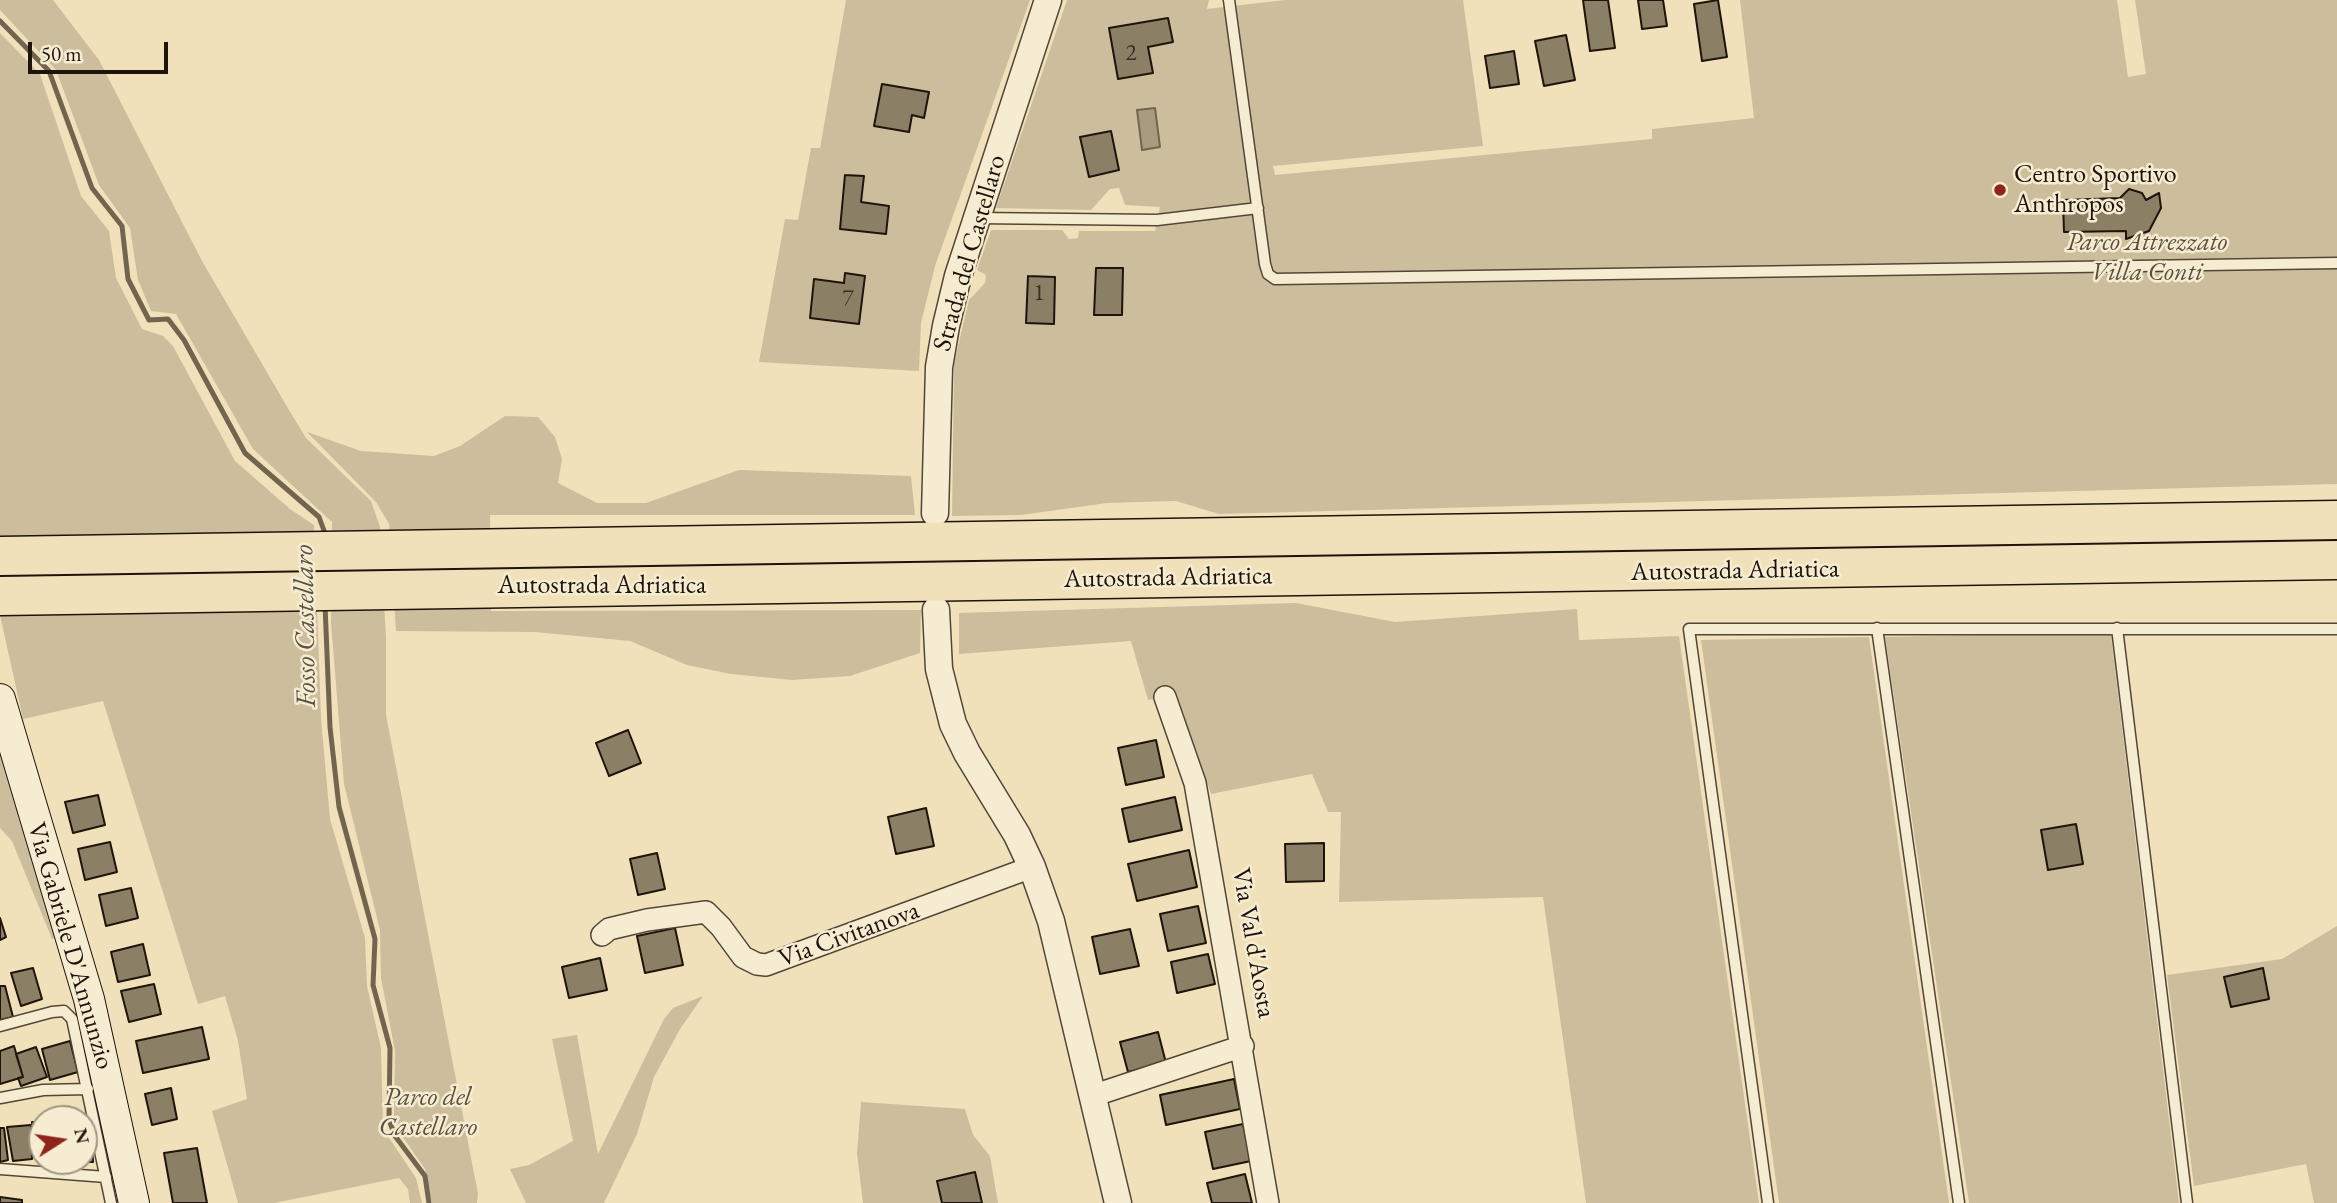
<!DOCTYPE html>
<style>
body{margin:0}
#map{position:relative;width:2337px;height:1203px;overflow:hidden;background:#f0e1ba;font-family:"EB Garamond",serif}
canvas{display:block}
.north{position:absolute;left:28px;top:1105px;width:70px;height:70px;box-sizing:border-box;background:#f5ecd2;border:2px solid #9f9682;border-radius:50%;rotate:78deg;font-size:19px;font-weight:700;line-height:28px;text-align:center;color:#1e140b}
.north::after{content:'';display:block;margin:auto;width:24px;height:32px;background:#8f2418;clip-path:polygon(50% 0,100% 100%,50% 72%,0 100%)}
.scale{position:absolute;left:28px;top:42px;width:140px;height:32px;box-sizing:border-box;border:4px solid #1e140b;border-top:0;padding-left:9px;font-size:21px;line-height:24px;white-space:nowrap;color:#1e140b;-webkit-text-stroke:5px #f5ecd2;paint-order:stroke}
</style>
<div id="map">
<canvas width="2337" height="1203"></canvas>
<div class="north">N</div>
<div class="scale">50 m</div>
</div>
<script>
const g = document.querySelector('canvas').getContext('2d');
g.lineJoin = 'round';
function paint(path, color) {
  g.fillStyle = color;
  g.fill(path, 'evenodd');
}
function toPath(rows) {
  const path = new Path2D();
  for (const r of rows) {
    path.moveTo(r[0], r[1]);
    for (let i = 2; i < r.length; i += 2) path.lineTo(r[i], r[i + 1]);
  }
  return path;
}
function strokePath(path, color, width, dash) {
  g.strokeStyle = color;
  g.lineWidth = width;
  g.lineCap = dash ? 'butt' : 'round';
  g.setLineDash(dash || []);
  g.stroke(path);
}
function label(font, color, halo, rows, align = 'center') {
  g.font = font + ' "EB Garamond",serif';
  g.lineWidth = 5;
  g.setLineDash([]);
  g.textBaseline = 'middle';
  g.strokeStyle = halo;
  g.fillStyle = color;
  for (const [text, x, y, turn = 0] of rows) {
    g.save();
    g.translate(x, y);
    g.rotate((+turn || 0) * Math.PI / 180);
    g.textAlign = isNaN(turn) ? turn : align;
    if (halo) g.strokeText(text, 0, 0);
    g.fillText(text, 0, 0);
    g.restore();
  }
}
const green = toPath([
 [0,0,53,0,99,60,202,261,289,410,306,438,371,501,380,527,386,638,386,715,478,1194,477,1203,432,1203,425,1169,402,1136,394,1117,395,1051,381,978,380,930,344,784,331,622,332,522,253,449,176,314,151,311,138,280,130,228,99,185,56,70,0,10],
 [846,0,1030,0,935,266,921,323,919,371,759,362,785,219,798,220,811,148,820,148],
 [882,84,929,92,924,117,912,115,908,132,875,126],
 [846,175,864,177,861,202,889,206,886,234,840,229],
 [845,273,865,276,859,324,810,318,815,280,844,283],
 [1067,0,1209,0,1207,9,1285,0,1463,0,1483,146,1273,166,1275,175,1652,139,1652,129,1754,118,1740,0,2117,0,2128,77,2146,74,2135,0,2337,0,2337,484,1219,514,1176,501,1107,503,1021,515,952,516,954,363,969,300,985,283,986,275,977,270,991,230,1062,230,1069,239,1078,238,1079,231,1155,231,1160,207,1125,205,1119,188,1110,189,1091,210,996,208],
 [1168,18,1172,42,1148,47,1153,73,1118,79,1109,28],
 [1111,131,1119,170,1089,177,1080,137],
 [1096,268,1123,269,1122,315,1094,314],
 [1028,276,1054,324,1053,324,1026,323],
 [0,33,40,74,81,196,109,231,116,278,142,329,163,336,173,346,235,461,290,509,314,525,321,718,330,819,365,938,367,986,381,1048,383,1129,416,1178,422,1203,410,1203,408,1189,399,1178,274,1203,238,1203,212,1111,247,1099,238,1041,225,996,198,1004,103,701,23,719,0,615],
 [505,416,538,417,555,437,562,459,558,483,597,503,646,503,739,470,911,476,915,515,490,515,491,611,921,610,920,653,850,676,792,680,731,674,687,665,630,641,535,632,396,631,389,524,376,502,307,432,361,451,434,456,460,446],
 [1296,603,1395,622,1577,609,1579,640,1679,636,1759,1203,1586,1203,1543,897,1339,902,1341,812,1328,812,1312,774,1211,794,1177,695,1148,700,1131,641,959,654,959,613],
 [1976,635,2111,635,2179,1203,1969,1203,1885,637],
 [2076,824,2083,863,2048,870,2041,830],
 [1869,637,1949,1203,1779,1203,1701,640],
 [0,746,60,935,52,939,12,841,0,828],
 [2337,926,2337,1203,2314,1203,2306,1164,2194,1186,2167,975,2282,959],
 [2262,969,2268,999,2231,1007,2224,977],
 [703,996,680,1029,654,1077,637,1134,604,1203,526,1203,510,1169,529,1165,573,1141,552,1039,577,1035,598,1154,664,1019,673,1008],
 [861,1102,965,1109,973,1135,990,1156,998,1203,863,1203,857,1153]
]);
const water = toPath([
 [1155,108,1160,147,1142,150,1137,110,1155,108]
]);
const stream = toPath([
 [0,21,49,71,92,188,122,226,128,279,149,320,168,319,184,340,245,453,319,517,326,536],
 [325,605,330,727,339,807,375,939,373,985,390,1048,389,1120,395,1136,425,1176,429,1203]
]);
const building = toPath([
 [1583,0,1608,0,1615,48,1590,51,1583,0],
 [1638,0,1663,0,1667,26,1642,29,1638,0],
 [1718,0,1727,57,1702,61,1694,4,1718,0],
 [1168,18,1173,42,1148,47,1153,73,1118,79,1109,28,1168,18],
 [1566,35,1575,80,1544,86,1535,41,1566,35],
 [1514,51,1519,84,1490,88,1485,56,1514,51],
 [882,84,929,92,924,118,912,115,909,132,874,126,882,84],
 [1111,131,1119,170,1089,177,1080,137,1111,131],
 [845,175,864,176,861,202,889,206,886,234,840,229,845,175],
 [2129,189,2142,193,2146,200,2159,193,2161,208,2149,231,2126,239,2126,231,2064,232,2063,200,2120,198,2129,189],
 [1096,268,1123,268,1122,315,1094,315,1096,268],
 [845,273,865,276,859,324,810,318,814,279,844,283,845,273],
 [1028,276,1055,277,1054,324,1026,323,1028,276],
 [628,730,641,763,609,776,596,743,628,730],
 [1156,740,1164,777,1126,785,1118,748,1156,740],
 [98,795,105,825,73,833,65,802,98,795],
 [1175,797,1182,830,1129,842,1122,809,1175,797],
 [926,808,934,846,896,854,888,817,926,808],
 [2076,824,2083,864,2048,870,2041,830,2076,824],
 [110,842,117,872,85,880,78,849,110,842],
 [1324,843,1324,881,1286,882,1285,844,1324,843],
 [1189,850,1197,887,1137,901,1128,864,1189,850],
 [657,853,665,889,638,895,630,859,657,853],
 [131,888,138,918,106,926,99,895,131,888],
 [1198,906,1206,943,1168,951,1160,914,1198,906],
 [0,918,6,937,0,940,0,918],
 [675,928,683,965,645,973,637,936,675,928],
 [1130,929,1139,966,1100,974,1092,937,1130,929],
 [143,944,150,975,118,982,111,952,143,944],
 [1208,954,1215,984,1177,993,1171,962,1208,954],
 [600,958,607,990,569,998,562,967,600,958],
 [33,968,42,999,21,1006,11,973,33,968],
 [2263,968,2269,999,2231,1007,2224,977,2263,968],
 [154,984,161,1014,129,1022,121,991,154,984],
 [0,986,5,986,13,1017,0,1020,0,986],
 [202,1027,209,1059,143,1073,136,1041,202,1027],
 [1158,1032,1166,1063,1128,1072,1120,1042,1158,1032],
 [70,1041,78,1072,50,1080,42,1049,70,1041],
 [14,1046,23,1077,0,1084,0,1051,14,1046],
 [36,1047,47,1077,21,1086,18,1078,23,1077,16,1054,36,1047],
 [1234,1079,1240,1109,1166,1125,1160,1095,1234,1079],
 [171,1088,177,1119,152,1125,145,1094,171,1088],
 [32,1122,42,1122,42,1156,33,1156,32,1122],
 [1243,1124,1251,1161,1213,1169,1205,1132,1243,1124],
 [31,1125,32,1159,13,1161,7,1127,31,1125],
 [0,1128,4,1128,8,1160,0,1162,0,1128],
 [84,1128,92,1128,93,1162,63,1162,84,1161,84,1128],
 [197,1148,207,1203,173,1203,164,1153,197,1148],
 [975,1172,982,1203,942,1203,937,1181,975,1172],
 [1245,1174,1252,1203,1212,1203,1207,1183,1245,1174],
 [0,1197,22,1200,22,1203,0,1203,0,1197]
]);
const service = toPath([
 [1229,0,1265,264,1268,274,1275,279,2337,263],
 [977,218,1157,220,1258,208],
 [1877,628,1959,1203],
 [2117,628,2187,1203],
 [0,1026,52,1012,64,1011,72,1019,111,1203],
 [0,1098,43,1090,88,1089],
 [0,1169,106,1177],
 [1768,1203,1689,629,2337,629]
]);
const minor = toPath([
 [1165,697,1195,783,1268,1203],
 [602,935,609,929,647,920,706,912,721,927,743,957,757,964,766,965,1032,867],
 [1092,1096,1243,1046]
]);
const tertiary = toPath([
 [935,513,939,367,946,326,958,276,1048,0],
 [936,610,939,669,953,724,967,753,1017,835,1032,867,1051,921,1118,1203]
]);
const secondary = toPath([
 [0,699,89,999,134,1203]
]);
const motorway = toPath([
 [0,556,2337,520],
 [0,596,2337,560]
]);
const markers = [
 [2000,190,7,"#8f2418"]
];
const numberNames = [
 ["2",1131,54],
 ["1",1039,294],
 ["7",848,300]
];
const poiNames = [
 ["Centro Sportivo",2014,175],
 ["Anthropos",2014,205]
];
const parkNames = [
 ["Parco Attrezzato",2147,243],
 ["Villa Conti",2147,273],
 ["Parco del",428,1098],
 ["Castellaro",428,1128]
];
const streetNames = [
 ["Strada del Castellaro",970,253,-74],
 ["Autostrada Adriatica",1735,571,-1],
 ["Autostrada Adriatica",1168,578,-1],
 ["Autostrada Adriatica",602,586],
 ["Via Civitanova",849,935,-20],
 ["Via Val d'Aosta",1253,943,80],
 ["Via Gabriele D'Annunzio",70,946,74]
];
const waterNames = [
 ["Fosso Castellaro",306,626,-91]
];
paint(green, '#ccbe9c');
paint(water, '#a99b7e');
strokePath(water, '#716550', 2);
strokePath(stream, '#716550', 5);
paint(building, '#8b7f66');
strokePath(building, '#1e140b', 2);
strokePath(service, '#524737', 13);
strokePath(minor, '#524737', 24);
strokePath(tertiary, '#524737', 29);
strokePath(secondary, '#1e140b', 32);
strokePath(motorway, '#1e140b', 41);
strokePath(service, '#f5ecd2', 10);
strokePath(minor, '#f5ecd2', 21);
strokePath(tertiary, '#f5ecd2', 26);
strokePath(secondary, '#f5ecd2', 30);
strokePath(motorway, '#f0e1ba', 38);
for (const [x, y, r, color] of markers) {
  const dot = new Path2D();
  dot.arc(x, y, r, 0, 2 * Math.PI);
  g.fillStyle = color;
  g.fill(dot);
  strokePath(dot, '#f5ecd2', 2.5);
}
label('23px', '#392f22', null, numberNames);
label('26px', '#1e140b', '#f5ecd2', poiNames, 'left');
label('italic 26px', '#5b503e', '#f5ecd2', parkNames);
label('26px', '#1e140b', '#f5ecd2', streetNames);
label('italic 28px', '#5d513f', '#f5ecd2', waterNames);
</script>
